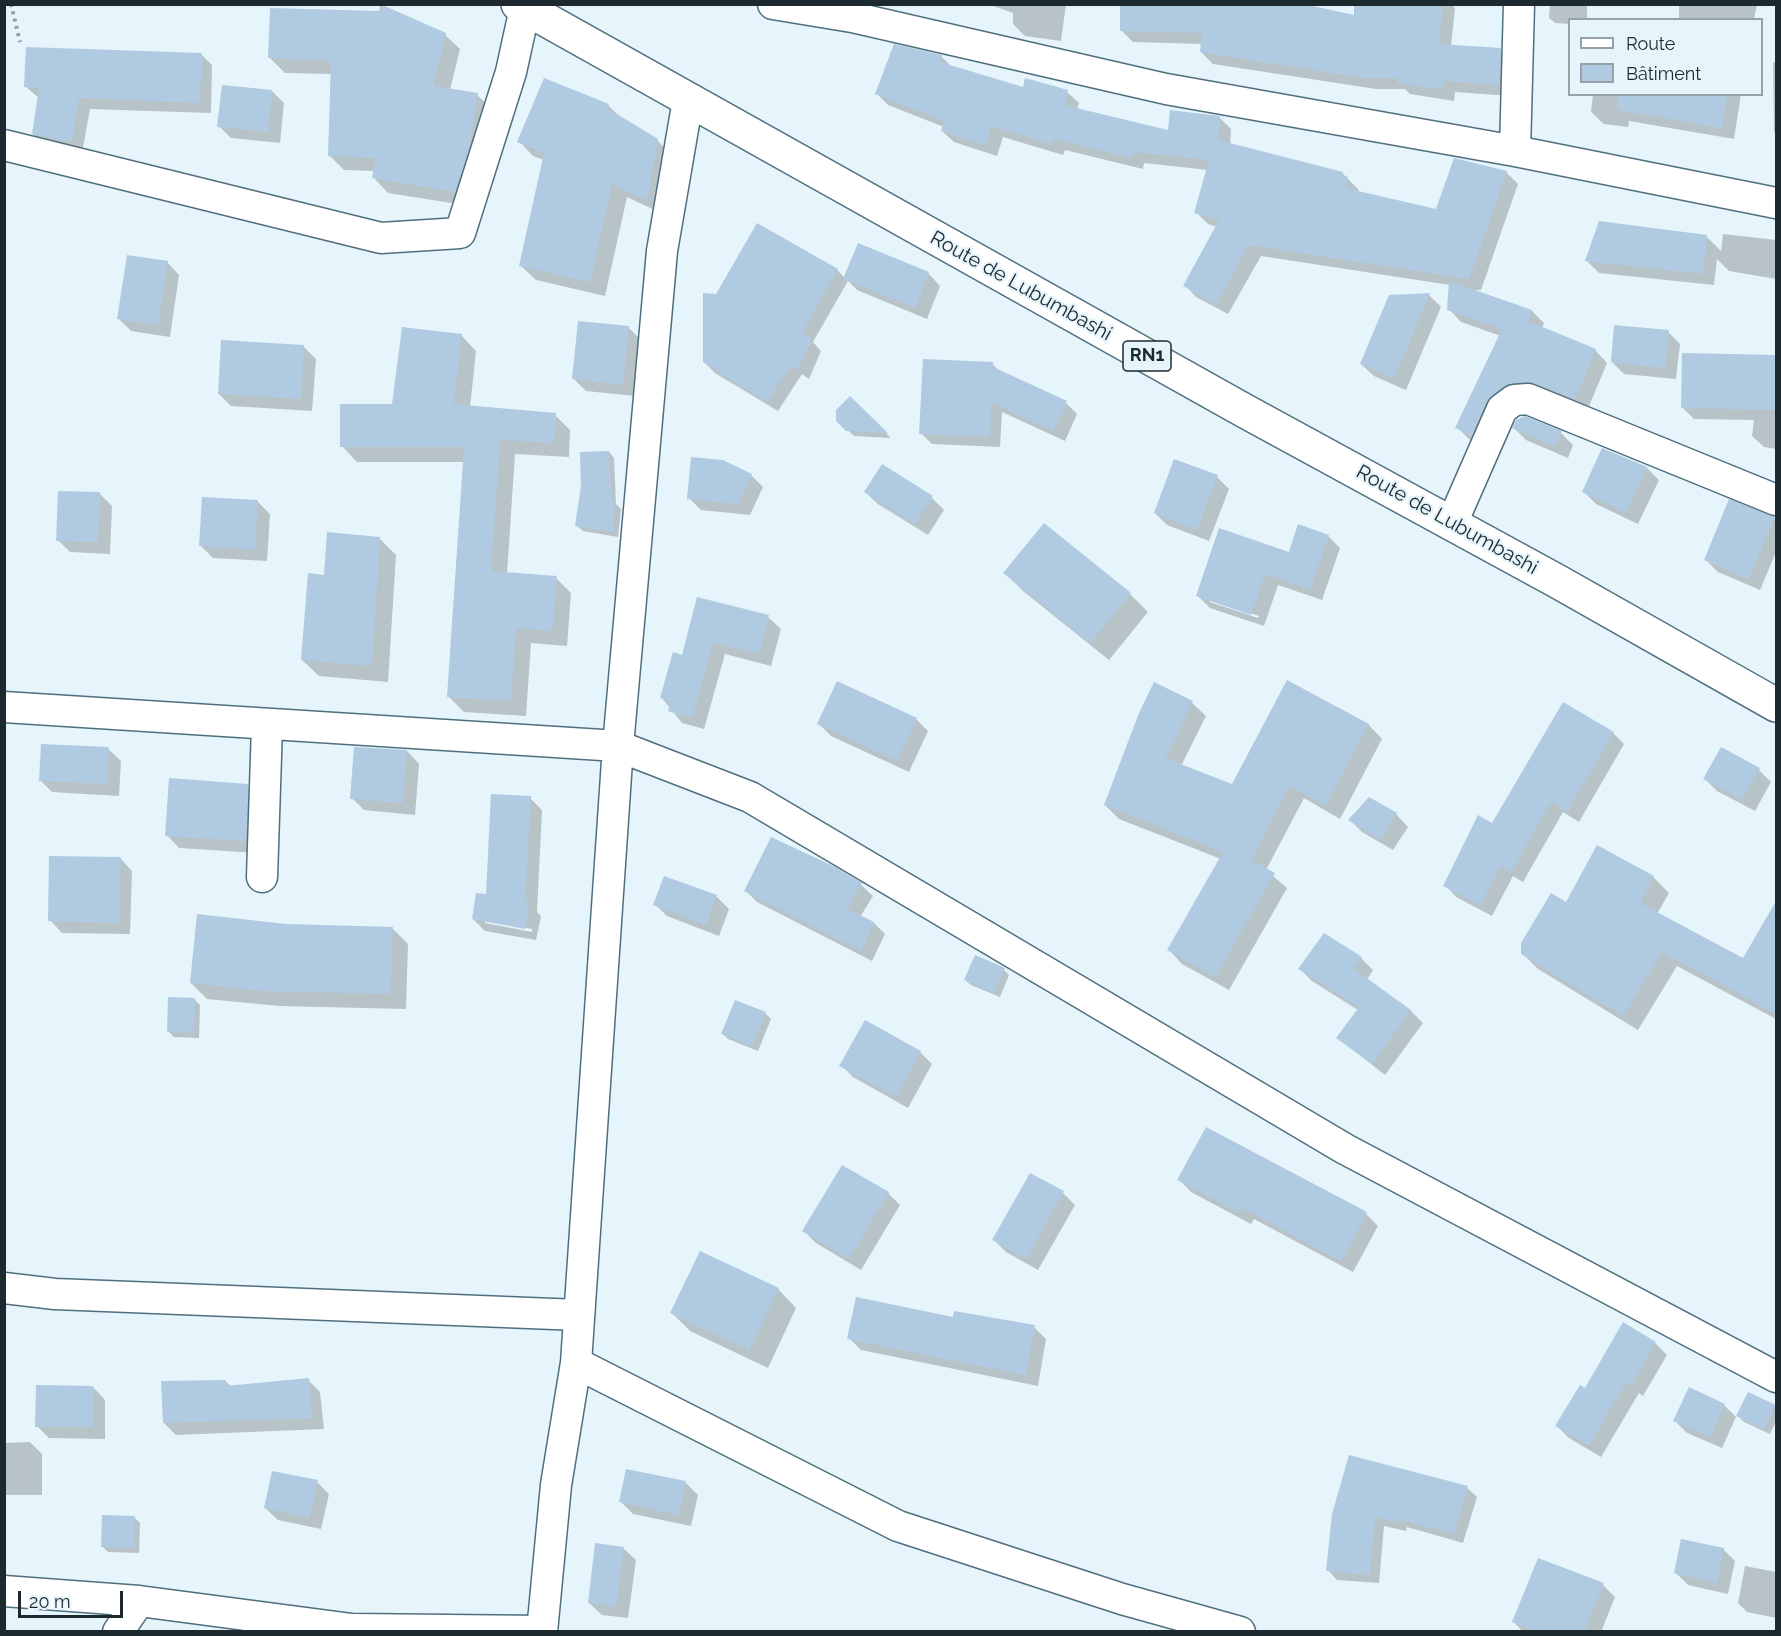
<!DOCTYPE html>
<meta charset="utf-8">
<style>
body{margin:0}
#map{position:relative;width:1781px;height:1636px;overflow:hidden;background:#e6f4fb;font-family:Raleway,sans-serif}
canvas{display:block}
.frame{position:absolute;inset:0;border:6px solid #1c292f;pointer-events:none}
.legend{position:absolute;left:1568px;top:18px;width:195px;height:78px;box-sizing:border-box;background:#e6f4fb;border:2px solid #95a3a9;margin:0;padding:8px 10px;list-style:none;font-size:18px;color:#1c292f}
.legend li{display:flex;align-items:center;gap:12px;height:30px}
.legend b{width:30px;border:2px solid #95a3a9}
.scale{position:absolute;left:18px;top:1591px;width:105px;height:27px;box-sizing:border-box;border:3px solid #1c292f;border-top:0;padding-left:8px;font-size:18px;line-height:21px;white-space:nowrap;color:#1c292f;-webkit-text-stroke:4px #e6f4fb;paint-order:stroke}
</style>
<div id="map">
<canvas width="1781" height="1636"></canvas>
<div class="frame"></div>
<ul class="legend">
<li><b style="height:8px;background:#fff"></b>Route</li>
<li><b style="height:16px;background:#b0cae1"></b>Bâtiment</li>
</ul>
<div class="scale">20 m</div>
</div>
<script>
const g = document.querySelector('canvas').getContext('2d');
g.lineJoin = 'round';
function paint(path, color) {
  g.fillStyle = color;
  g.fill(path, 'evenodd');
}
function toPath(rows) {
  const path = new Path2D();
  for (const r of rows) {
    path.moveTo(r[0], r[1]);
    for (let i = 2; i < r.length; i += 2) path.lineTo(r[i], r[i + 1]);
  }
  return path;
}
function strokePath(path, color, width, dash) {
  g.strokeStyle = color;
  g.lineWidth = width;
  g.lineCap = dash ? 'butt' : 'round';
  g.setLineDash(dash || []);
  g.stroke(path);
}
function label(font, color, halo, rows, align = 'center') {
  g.font = font + ' Raleway,sans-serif';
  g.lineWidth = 4.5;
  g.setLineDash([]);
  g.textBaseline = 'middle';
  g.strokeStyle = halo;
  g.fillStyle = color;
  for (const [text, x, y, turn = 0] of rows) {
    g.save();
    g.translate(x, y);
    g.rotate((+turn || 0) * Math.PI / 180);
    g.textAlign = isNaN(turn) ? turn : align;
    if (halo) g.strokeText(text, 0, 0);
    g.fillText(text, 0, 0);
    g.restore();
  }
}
const shadow = toPath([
 [988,4,1066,4,1061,41,1025,36,1013,24,1013,13],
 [1384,4,1451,4,1455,8,1451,46,1500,50,1511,61,1511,96,1455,92,1454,101,1410,94,1405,89,1376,89,1213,64,1201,52,1202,44,1133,42,1121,30,1355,26],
 [1550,4,1587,4,1587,20,1570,20,1570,24,1555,23,1549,18],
 [1679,4,1757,4,1754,20,1679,20],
 [445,35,460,49,450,90,477,95,492,109,470,206,388,193,374,178,375,171,344,170,329,155,332,74,285,73,270,58],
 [895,46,942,57,952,67,1024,89,1067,92,1079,103,1077,109,1169,132,1220,118,1231,129,1230,145,1342,173,1359,190,1358,193,1437,211,1506,172,1518,184,1481,290,1469,290,1532,311,1544,323,1542,328,1595,350,1607,363,1587,411,1525,394,1484,447,1469,439,1457,427,1501,336,1461,322,1449,309,1450,285,1261,256,1228,314,1196,297,1185,285,1217,227,1208,224,1196,212,1208,170,1144,163,1143,169,1065,150,1063,155,1003,137,997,156,954,142,942,131,944,127,888,105,877,94],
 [201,54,212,65,211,113,90,109,82,153,44,145,33,134,39,98,26,87],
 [1773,62,1776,62,1776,134,1774,132],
 [272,91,284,103,280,143,231,138,219,126],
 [1593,94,1741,94,1734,139,1629,121,1628,127,1604,124,1591,112],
 [608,105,622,119,657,140,671,155,661,213,627,197,605,296,536,280,521,266,544,160,533,156,519,141],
 [757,225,837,270,845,278,928,273,940,286,927,319,857,290,848,281,813,342,821,351,809,379,802,374,778,411,715,373,704,362,717,295],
 [1723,234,1776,240,1776,279,1729,271,1717,259,1714,285,1599,273,1587,261,1706,236,1721,251],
 [167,262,179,275,170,337,131,331,119,319],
 [1429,295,1441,307,1406,390,1374,376,1361,364,1390,297],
 [629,328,641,340,635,396,586,391,574,379],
 [1668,332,1680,344,1676,379,1624,374,1612,362],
 [461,335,476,351,470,407,555,415,570,430,569,457,515,454,507,574,556,578,571,593,567,646,531,643,526,716,464,712,448,696,465,462,357,462,342,446,394,406],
 [303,346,316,359,312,411,231,406,219,394],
 [1683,354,1776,356,1776,449,1764,447,1752,436,1754,420,1694,419,1682,407],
 [992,364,1001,372,1066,403,1077,414,1065,441,1002,412,1000,447,932,444,921,433],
 [850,398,891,438,854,436,837,420],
 [1514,428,1561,433,1573,445,1568,458,1526,440],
 [1603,450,1647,468,1659,480,1638,524,1596,504,1584,492],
 [609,452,614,458,616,504,621,509,618,537,583,531,577,526],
 [882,466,932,498,944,510,928,535,878,504,865,492],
 [751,475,763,487,750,515,701,510,689,498],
 [1217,477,1229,489,1209,541,1167,525,1155,513],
 [100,494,112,506,110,554,70,552,58,540],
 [257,501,270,514,267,561,213,558,201,546],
 [1774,518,1776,521,1776,552,1760,590,1718,572,1706,560],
 [1328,536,1340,548,1322,600,1278,585,1264,626,1210,608,1198,596],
 [1210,599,1259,616,1258,618,1210,602],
 [379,538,396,555,388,682,319,676,302,660,325,576],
 [1005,573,1130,594,1148,612,1109,660,1023,591],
 [768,617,781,629,771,666,725,654,704,729,682,723,662,698,684,657],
 [1288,682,1369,725,1382,739,1340,819,1304,798,1266,870,1287,888,1229,990,1182,964,1169,950,1221,859,1119,819,1105,805,1155,684,1192,703,1206,716,1181,766,1233,786],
 [916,719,928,731,909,772,831,736,819,724],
 [1613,733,1624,744,1579,822,1563,812,1523,882,1513,876,1492,916,1456,897,1445,885,1493,825],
 [108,749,121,761,119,796,52,792,40,780],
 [1722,749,1759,770,1771,782,1755,811,1717,791,1705,779],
 [407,751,419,764,415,815,364,810,352,798],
 [247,786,259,798,257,853,179,848,167,835],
 [530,798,542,810,537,912,541,916,536,940,485,931,473,919,487,896],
 [485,920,532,929,532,932,485,923],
 [1396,814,1408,827,1393,850,1362,832,1350,820],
 [772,839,861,885,873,896,860,917,874,923,885,934,872,961,757,902,746,891],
 [1597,847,1653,877,1669,893,1657,914,1744,960,1759,933,1776,945,1776,1019,1677,966,1638,1030,1538,969,1522,953,1567,904],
 [120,858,132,871,130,934,62,933,50,920],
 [665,878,717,897,729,909,719,936,667,916,655,904],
 [286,925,392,928,408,944,406,1009,279,1006,207,999,191,983],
 [1361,958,1373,970,1367,980,1411,1011,1423,1023,1385,1075,1338,1038,1358,1010,1312,981,1300,969],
 [1004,970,1009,975,1000,997,971,985,965,980],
 [194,999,200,1005,199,1038,174,1037,168,1031],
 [765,1013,771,1019,758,1051,728,1039,723,1034],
 [920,1052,932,1064,908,1108,853,1077,841,1065],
 [1207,1129,1366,1214,1378,1226,1353,1272,1254,1219,1251,1224,1191,1192,1179,1179],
 [888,1193,900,1205,861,1270,816,1243,804,1231],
 [1063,1193,1075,1205,1038,1270,1006,1252,994,1240],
 [778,1289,796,1308,768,1368,690,1331,672,1313],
 [954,1318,1034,1327,1046,1339,1038,1386,861,1350,849,1338],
 [1655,1343,1667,1355,1643,1396,1639,1393,1601,1457,1569,1438,1557,1426],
 [308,1380,320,1392,324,1429,176,1435,164,1423,225,1381,232,1387],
 [93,1387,105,1400,105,1439,49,1438,37,1426],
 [1724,1405,1736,1417,1722,1448,1687,1433,1675,1421],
 [1776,1406,1776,1421,1770,1434,1744,1422,1738,1416],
 [30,1442,42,1454,42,1495,4,1495,4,1443],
 [317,1482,329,1494,321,1529,278,1520,265,1508],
 [686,1483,698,1495,691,1526,633,1514,621,1502],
 [1467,1488,1477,1497,1463,1543,1407,1527,1406,1531,1384,1526,1379,1583,1337,1580,1328,1570,1334,1514],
 [134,1517,140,1523,139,1553,108,1552,102,1546],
 [623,1548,636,1560,628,1618,602,1615,589,1603],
 [1723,1549,1735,1561,1728,1594,1688,1585,1676,1573],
 [1745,1566,1776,1572,1776,1618,1747,1612,1738,1603],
 [1603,1585,1615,1597,1601,1632,1523,1632,1514,1622]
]);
const building = toPath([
 [380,4,446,33,433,86,478,93,469,148,455,192,372,178,376,158,328,156,331,61,268,58,270,8,379,11],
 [1120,4,1304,4,1354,15,1354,4,1443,4,1439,44,1501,48,1500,85,1444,81,1443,90,1397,83,1398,78,1363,78,1200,52,1202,33,1120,31],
 [894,44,942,55,940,62,1023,87,1025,78,1068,90,1064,105,1168,130,1170,110,1220,116,1218,140,1343,172,1343,175,1348,177,1345,188,1436,209,1454,158,1507,171,1469,279,1249,245,1216,304,1183,286,1219,220,1194,213,1209,160,1133,152,1132,158,1053,139,1052,144,991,126,986,145,941,131,944,121,875,94],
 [26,47,202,53,200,103,79,98,72,142,32,134,39,88,24,87],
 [544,78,609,104,607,108,658,139,647,200,612,184,590,282,519,266,544,153,517,142],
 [222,85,272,90,268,132,217,127],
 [1618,94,1727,94,1722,128,1617,110],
 [1599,221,1707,235,1703,274,1585,261],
 [757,223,838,269,802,332,812,339,798,370,791,365,767,402,703,362,703,293,716,294],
 [858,243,929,272,915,308,843,279],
 [127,255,168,261,158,326,117,319],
 [1449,281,1532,310,1528,321,1596,349,1575,399,1534,383,1512,383,1504,386,1486,402,1472,436,1455,428,1502,329,1447,310],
 [1430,293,1394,379,1360,364,1389,295],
 [578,321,629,326,623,385,572,379],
 [1614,325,1669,330,1665,368,1611,362],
 [402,327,462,334,453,404,556,413,554,443,500,440,491,571,557,576,552,631,516,628,511,701,447,697,464,447,340,447,340,404,392,404],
 [221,340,304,345,301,399,218,394],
 [1682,353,1776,355,1776,410,1681,408],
 [923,359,993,362,993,367,1067,401,1053,431,991,402,990,437,919,434],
 [850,396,888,433,846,431,836,421,836,410],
 [1525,416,1562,431,1555,447,1512,428,1516,420],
 [1602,448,1647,467,1626,513,1582,492],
 [609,451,611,501,615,502,613,532,575,526,581,486,580,452],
 [691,457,723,460,752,474,738,504,687,499],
 [1174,459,1218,475,1197,530,1154,513],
 [882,464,933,496,915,524,864,492],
 [58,491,100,492,98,542,56,541],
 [202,497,258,500,255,550,199,546],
 [1729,499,1775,517,1748,579,1704,560],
 [1044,523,1131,593,1090,643,1003,573],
 [1298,524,1329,535,1310,589,1265,574,1251,615,1196,596,1219,528,1289,552],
 [327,532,380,537,372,666,301,660,308,573,324,575],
 [697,597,769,615,759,654,713,643,692,718,668,711,671,701,660,698,673,652,682,655],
 [1287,680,1369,724,1325,806,1290,785,1251,860,1275,873,1215,977,1167,950,1223,852,1104,805,1139,713,1154,682,1193,701,1165,758,1232,784],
 [837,681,917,718,897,761,817,724],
 [1563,702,1614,732,1567,812,1551,802,1511,872,1501,866,1480,905,1443,886,1478,815,1492,823],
 [41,744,109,747,107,784,39,781],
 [354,747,407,750,403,803,350,799],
 [1721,747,1760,768,1742,800,1703,779],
 [169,778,248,784,246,841,165,836],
 [491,794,531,796,525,902,530,902,525,929,472,919,476,893,486,894],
 [1369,797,1397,813,1380,840,1348,820],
 [771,837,833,866,862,883,847,909,874,922,861,951,744,891],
 [1597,845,1654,876,1640,903,1743,958,1776,901,1776,1014,1662,952,1623,1016,1521,954,1521,943,1551,893,1566,902],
 [49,856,121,857,119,923,48,921],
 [664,876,717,895,706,925,653,905],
 [197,914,286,924,393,927,390,994,263,991,190,983],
 [1324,933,1362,957,1354,969,1411,1010,1372,1064,1336,1038,1359,1007,1298,969],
 [975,955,1005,968,994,993,964,980],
 [168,997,195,998,194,1033,167,1032],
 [735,1000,766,1012,752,1046,721,1034],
 [865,1020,921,1051,896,1097,839,1066],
 [1206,1127,1367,1212,1341,1261,1242,1208,1239,1213,1177,1180],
 [842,1165,889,1192,849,1259,802,1231],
 [1030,1173,1064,1191,1026,1259,992,1240],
 [700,1251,779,1288,749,1350,670,1313],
 [856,1297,953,1317,954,1311,1035,1325,1026,1375,847,1339],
 [1623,1322,1656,1342,1631,1385,1626,1382,1589,1446,1555,1426,1580,1385,1585,1388],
 [309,1378,312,1418,163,1423,161,1381,226,1380,226,1386],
 [36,1385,93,1386,93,1427,35,1427],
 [1689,1387,1725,1404,1710,1437,1673,1421],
 [1748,1392,1776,1405,1764,1430,1736,1416],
 [1349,1455,1468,1486,1454,1534,1398,1519,1397,1523,1375,1517,1370,1575,1326,1571,1332,1514],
 [626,1469,686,1481,679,1515,619,1502],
 [272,1471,318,1480,309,1518,264,1508],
 [102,1515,135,1516,134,1548,101,1547],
 [1681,1539,1724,1548,1717,1583,1674,1573],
 [595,1543,624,1547,616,1607,588,1603],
 [1538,1558,1604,1583,1584,1632,1535,1632,1512,1622]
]);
const path = toPath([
 [11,4,20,42]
]);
const minor = toPath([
 [773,4,852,17,1166,89,1515,151,1776,203],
 [4,145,381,238,460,233,511,72,525,8],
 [1515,151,1519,4],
 [1452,523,1502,409,1514,400,1528,399,1776,500],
 [4,707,618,746,750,797,1345,1149,1776,1377],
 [262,877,267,726],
 [4,1288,55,1294,579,1315],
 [576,1363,898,1526,1122,1599,1240,1632],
 [4,1591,139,1601,352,1629,542,1631],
 [118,1632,139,1601],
 [542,1632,556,1485,576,1363,618,746,662,251,688,100]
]);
const trunk = toPath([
 [518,4,1245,411,1555,580,1776,705]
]);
const shields = [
 [1147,356,48]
];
const shieldNames = [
 ["RN1",1147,356]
];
const streetNames = [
 ["Route de Lubumbashi",1021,286,29],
 ["Route de Lubumbashi",1447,520,29]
];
paint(shadow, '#0003');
paint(building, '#b0cae1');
strokePath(minor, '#4f6f7e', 33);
strokePath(trunk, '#4f6f7e', 36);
strokePath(path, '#929fa6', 4, [3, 4.5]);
strokePath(minor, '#fff', 30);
strokePath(trunk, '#fff', 33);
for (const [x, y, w] of shields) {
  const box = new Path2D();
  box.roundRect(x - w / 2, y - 15, w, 30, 4.5);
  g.fillStyle = '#e6f4fb';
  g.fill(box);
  strokePath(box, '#1c292f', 1.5);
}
label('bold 18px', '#1c292f', null, shieldNames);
label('20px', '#1c292f', '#e6f4fb', streetNames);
</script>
